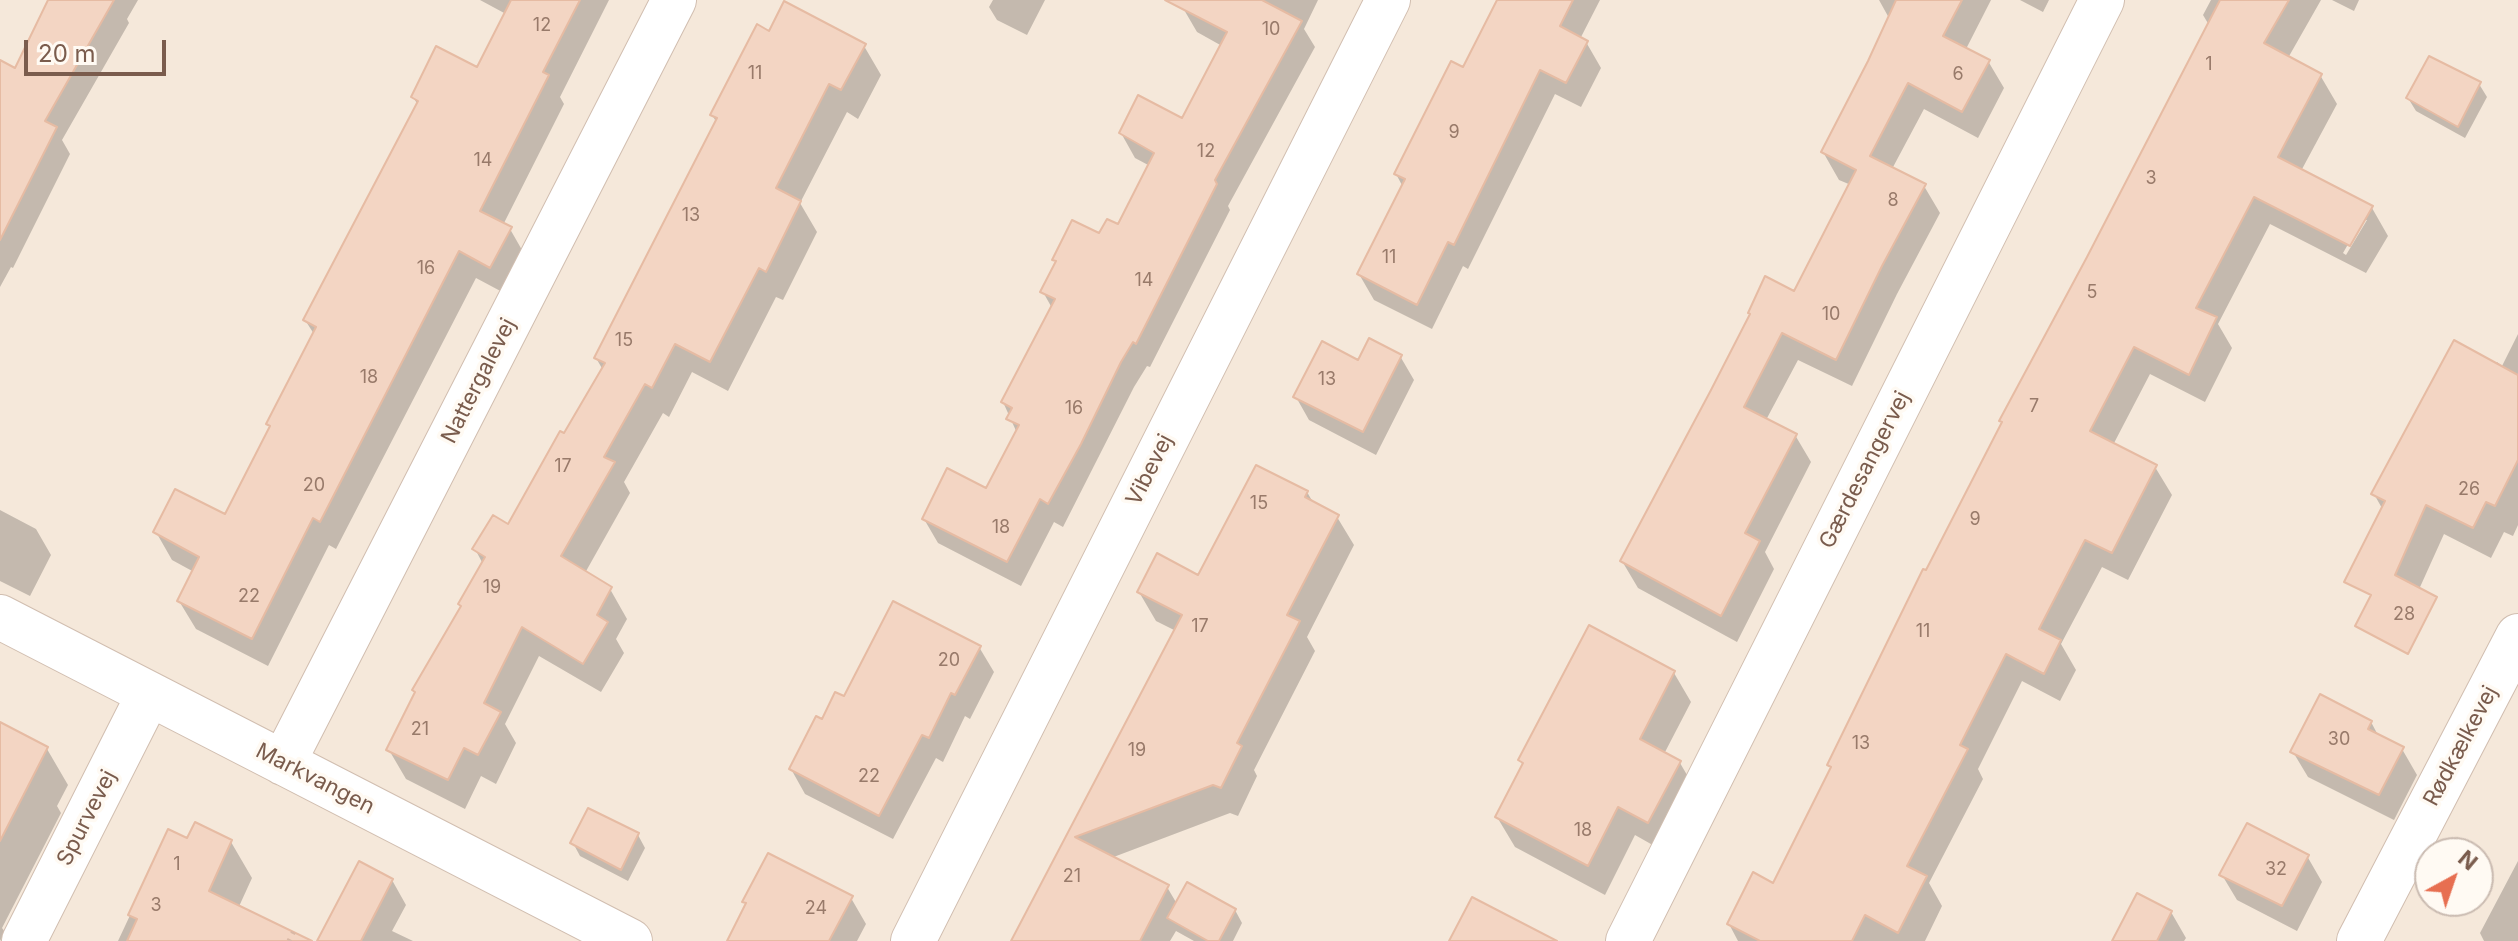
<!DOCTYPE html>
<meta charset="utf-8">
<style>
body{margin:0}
#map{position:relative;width:2518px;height:941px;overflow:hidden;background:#fdf6ec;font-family:Inter,sans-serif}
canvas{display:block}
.north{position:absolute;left:2414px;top:837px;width:80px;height:80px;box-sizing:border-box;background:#fffaf3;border:2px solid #cabbb1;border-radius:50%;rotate:40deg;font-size:22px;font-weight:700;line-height:32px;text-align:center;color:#7a5c4d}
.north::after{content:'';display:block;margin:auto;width:28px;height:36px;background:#e76f51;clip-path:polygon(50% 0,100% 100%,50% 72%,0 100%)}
.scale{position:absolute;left:24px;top:40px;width:142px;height:36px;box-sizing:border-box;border:4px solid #7a5c4d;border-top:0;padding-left:10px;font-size:24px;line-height:28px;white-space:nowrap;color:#7a5c4d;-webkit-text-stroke:6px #fffaf3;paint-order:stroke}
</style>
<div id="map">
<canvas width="2518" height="941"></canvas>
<div class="north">N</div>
<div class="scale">20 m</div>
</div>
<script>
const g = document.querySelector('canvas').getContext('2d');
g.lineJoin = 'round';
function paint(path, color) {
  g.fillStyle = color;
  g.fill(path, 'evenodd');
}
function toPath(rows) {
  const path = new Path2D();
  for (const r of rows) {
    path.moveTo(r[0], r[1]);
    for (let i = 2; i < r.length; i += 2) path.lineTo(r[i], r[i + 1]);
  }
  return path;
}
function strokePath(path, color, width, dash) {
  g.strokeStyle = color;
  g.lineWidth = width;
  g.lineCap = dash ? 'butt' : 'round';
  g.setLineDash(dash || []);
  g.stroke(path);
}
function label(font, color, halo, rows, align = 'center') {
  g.font = font + ' Inter,sans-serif';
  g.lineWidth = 7;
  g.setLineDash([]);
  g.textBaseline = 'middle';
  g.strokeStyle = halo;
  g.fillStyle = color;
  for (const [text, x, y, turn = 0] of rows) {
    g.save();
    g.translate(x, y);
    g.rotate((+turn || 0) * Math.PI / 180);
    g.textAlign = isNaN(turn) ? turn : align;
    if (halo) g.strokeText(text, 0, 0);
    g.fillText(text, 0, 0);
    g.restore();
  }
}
const residential = toPath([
 [0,0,2518,0,2518,941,0,941],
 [2430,853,2478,853,2478,901,2430,901]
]);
const shadow = toPath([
 [50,0,138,0,127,19,129,23,62,140,70,154,13,268,11,267,0,287,0,102],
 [480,0,609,0,560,97,564,104,503,225,510,229,526,257,506,294,476,278,336,549,329,545,268,666,196,629,179,601,194,572,172,560,156,532,226,516,271,428,314,334,305,320,418,105,413,97,478,70,506,14],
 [993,0,1045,0,1027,35,997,20,989,7],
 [1187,0,1318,0,1304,29,1315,47,1228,206,1230,210,1150,367,1147,366,1134,387,1063,527,1054,522,1021,586,938,543,924,519,987,491,1017,433,1003,402,1052,308,1043,292,1057,264,1054,260,1119,227,1150,166,1135,158,1121,133,1183,120,1222,46,1197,32,1183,8],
 [1499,0,1600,0,1580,39,1586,42,1601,68,1581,107,1555,94,1468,269,1463,266,1432,329,1374,300,1359,274,1403,187,1396,174,1464,70],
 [1879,0,1991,0,1966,49,1988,61,2004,88,1978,138,1924,109,1892,169,1924,186,1940,213,1897,294,1852,386,1798,360,1766,420,1795,435,1811,462,1765,552,1774,569,1737,642,1638,588,1622,561,1795,293,1851,185,1839,180,1823,152,1889,18],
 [2020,0,2049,0,2043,12],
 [2211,0,2321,0,2288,58,2320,75,2337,104,2301,171,2372,208,2388,236,2366,273,2270,224,2218,324,2232,348,2205,402,2150,374,2113,445,2155,467,2172,495,2128,580,2102,567,2061,644,2076,670,2060,701,2022,681,1978,769,1983,779,1929,883,1942,906,1925,941,1738,941,1729,924,1774,885,1832,770,1829,765,2003,424,2001,421,2209,25,2203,15],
 [2362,220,2367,220,2346,255,2343,253],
 [2332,0,2359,0,2354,11],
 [770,33,864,46,881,75,858,119,847,112,800,203,817,232,783,300,776,297,728,391,692,372,669,417,663,413,624,482,630,493,585,573,610,589,627,619,616,639,624,653,601,692,539,656,505,724,516,743,496,784,481,776,465,809,406,779,389,750,483,564,475,549,509,527,603,370,596,358,717,123,712,115],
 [2479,84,2487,97,2465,138,2416,111,2408,98],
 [2518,334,2518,525,2513,536,2504,532,2491,558,2444,534,2416,596,2382,578,2383,510,2374,494,2497,362,2502,366],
 [1400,356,1414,380,1376,455,1309,420,1296,397,1359,362],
 [1307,492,1314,504,1337,517,1354,545,1307,637,1315,651,1254,770,1257,776,1238,816,1230,813,1111,858,1167,887,1177,904,1235,910,1242,923,1233,941,1194,941,1176,931,1170,941,1103,941,1040,889,1176,631,1156,621,1139,592,1199,578],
 [0,510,36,529,51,555,30,596,0,581],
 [979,647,994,672,970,719,965,716,943,762,936,758,893,839,805,794,791,769,823,722,845,699],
 [1674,673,1691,702,1664,754,1680,763,1697,792,1665,852,1635,835,1605,895,1515,847,1497,817,1523,766,1520,760],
 [2371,722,2379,737,2402,749,2417,775,2394,820,2308,777,2293,752],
 [0,732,47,749,68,785,57,806,61,813,2,928,5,932,0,941],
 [169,832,188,841,231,842,252,878,236,913,250,941,118,941],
 [638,835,645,848,628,881,580,856,573,843],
 [2307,856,2322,882,2297,931,2237,900,2222,875],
 [2518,861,2518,941,2484,941,2480,933],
 [392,880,406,905,392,931,413,941,319,941],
 [851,898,866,924,857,941,737,941,747,907,744,902],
 [2171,912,2186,938,2184,941,2120,941]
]);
const building = toPath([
 [48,0,114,0,45,121,57,127,0,240,0,60,15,68,48,0],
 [511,0,580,0,543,72,549,75,480,211,512,227,490,268,459,251,320,522,313,518,252,639,177,601,199,557,153,532,175,489,225,514,270,426,266,424,316,327,303,320,418,101,411,97,436,46,477,67,511,0],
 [1165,0,1262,0,1302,21,1215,180,1217,184,1136,344,1133,342,1121,362,1081,444,1048,504,1040,499,1007,562,922,519,947,468,986,488,1019,425,1006,419,1012,408,1001,402,1055,299,1040,292,1056,261,1052,260,1072,220,1099,233,1107,219,1118,224,1154,153,1119,133,1138,95,1182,118,1227,32,1165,0],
 [1497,0,1573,0,1560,26,1588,41,1566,83,1540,70,1454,245,1448,242,1417,305,1357,274,1405,179,1394,174,1451,61,1463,67,1497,0],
 [1896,0,1962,0,1943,36,1990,60,1962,112,1908,83,1870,156,1926,184,1882,266,1836,360,1782,333,1744,407,1797,434,1745,533,1760,541,1721,616,1620,561,1711,390,1750,314,1748,313,1765,276,1794,291,1856,170,1821,152,1868,61,1896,0],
 [2220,0,2289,0,2264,43,2322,74,2278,157,2373,206,2350,246,2254,197,2196,308,2217,317,2189,375,2134,347,2090,431,2157,465,2112,553,2085,540,2039,629,2061,640,2044,674,2006,654,1960,745,1968,749,1907,866,1927,876,1898,933,1865,915,1852,941,1760,941,1727,924,1753,872,1773,883,1831,767,1827,765,1923,569,1926,570,2002,422,1999,421,2087,257,2220,0],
 [784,1,866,44,841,90,829,84,776,188,801,201,766,272,759,268,710,362,675,344,652,388,645,384,604,457,615,462,561,556,612,587,597,615,608,622,583,664,522,627,484,703,501,712,478,755,464,748,448,780,386,750,415,692,412,690,461,606,458,604,485,557,472,549,493,515,508,524,560,431,564,433,605,363,594,358,717,118,710,115,757,24,769,31,784,1],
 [2429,56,2481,82,2458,127,2406,98,2429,56],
 [1369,338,1402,355,1363,432,1293,397,1322,341,1358,360,1369,338],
 [2454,340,2518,375,2518,460,2495,506,2486,502,2473,528,2426,505,2395,575,2437,597,2408,654,2355,626,2371,595,2344,582,2385,501,2371,494,2454,340],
 [1256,465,1308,491,1305,497,1339,515,1287,615,1300,621,1237,743,1242,746,1221,788,1213,785,1075,837,1169,885,1140,941,1011,941,1182,615,1137,592,1157,553,1198,575,1256,465],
 [893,601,981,646,955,695,951,693,929,738,922,735,879,816,789,769,816,716,822,719,835,692,844,696,893,601],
 [1589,625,1675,671,1640,739,1681,761,1648,823,1618,807,1588,866,1495,817,1523,763,1518,760,1589,625],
 [2320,694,2372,721,2368,729,2404,747,2379,795,2290,752,2320,694],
 [0,722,48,747,0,841,0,722],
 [588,808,639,833,621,870,570,843,588,808],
 [195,822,232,840,209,891,312,941,127,941,137,919,128,915,168,829,187,838,195,822],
 [2247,823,2309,855,2282,906,2219,875,2247,823],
 [768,853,853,896,829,941,727,941,746,903,742,902,768,853],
 [359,861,393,879,361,941,317,941,359,861],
 [1187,882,1236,909,1219,941,1208,941,1167,918,1187,882],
 [2137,893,2172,911,2157,941,2112,941,2137,893],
 [1472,897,1557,941,1449,941,1472,897]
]);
const path = toPath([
 [289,941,294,931]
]);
const minor = toPath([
 [0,617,630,941],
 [283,763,674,0],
 [24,941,149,694],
 [913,941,1388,0],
 [1628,941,2102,0],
 [2359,941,2518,636]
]);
const numberNames = [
 ["12",542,26],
 ["10",1271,30],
 ["1",2209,65],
 ["11",755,74],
 ["6",1958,75],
 ["9",1454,133],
 ["12",1206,152],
 ["14",483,161],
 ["3",2151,179],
 ["8",1893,201],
 ["13",691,216],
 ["11",1389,258],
 ["16",426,269],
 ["14",1144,281],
 ["5",2092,293],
 ["10",1831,315],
 ["15",624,341],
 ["18",369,378],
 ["13",1327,380],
 ["7",2034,407],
 ["16",1074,409],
 ["17",563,467],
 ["20",314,486],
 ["26",2469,490],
 ["15",1259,504],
 ["9",1975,520],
 ["18",1001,528],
 ["19",492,588],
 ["22",249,597],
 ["28",2404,615],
 ["17",1200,627],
 ["11",1923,632],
 ["20",949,661],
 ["21",420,730],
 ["30",2339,740],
 ["13",1861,744],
 ["19",1137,751],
 ["22",869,777],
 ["18",1583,831],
 ["1",177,865],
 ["32",2276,870],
 ["21",1072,877],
 ["3",156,906],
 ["24",816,909]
];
const streetNames = [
 ["Nattergalevej",479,381,-63],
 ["Vibevej",1150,470,-63],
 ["Gærdesangervej",1865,470,-63],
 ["Rødkælkevej",2461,746,-62],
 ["Markvangen",315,779,27],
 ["Spurvevej",87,818,-63]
];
paint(residential, '#f5e8da');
paint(shadow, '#0003');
paint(building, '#f3d5c3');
strokePath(building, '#e6bba3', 2);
strokePath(minor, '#d1beb0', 46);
strokePath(path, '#d9b8a5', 5, [2, 6]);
strokePath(minor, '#fff', 44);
label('18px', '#987a6a', null, numberNames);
label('22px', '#7a5c4d', '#fffaf3', streetNames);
</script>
